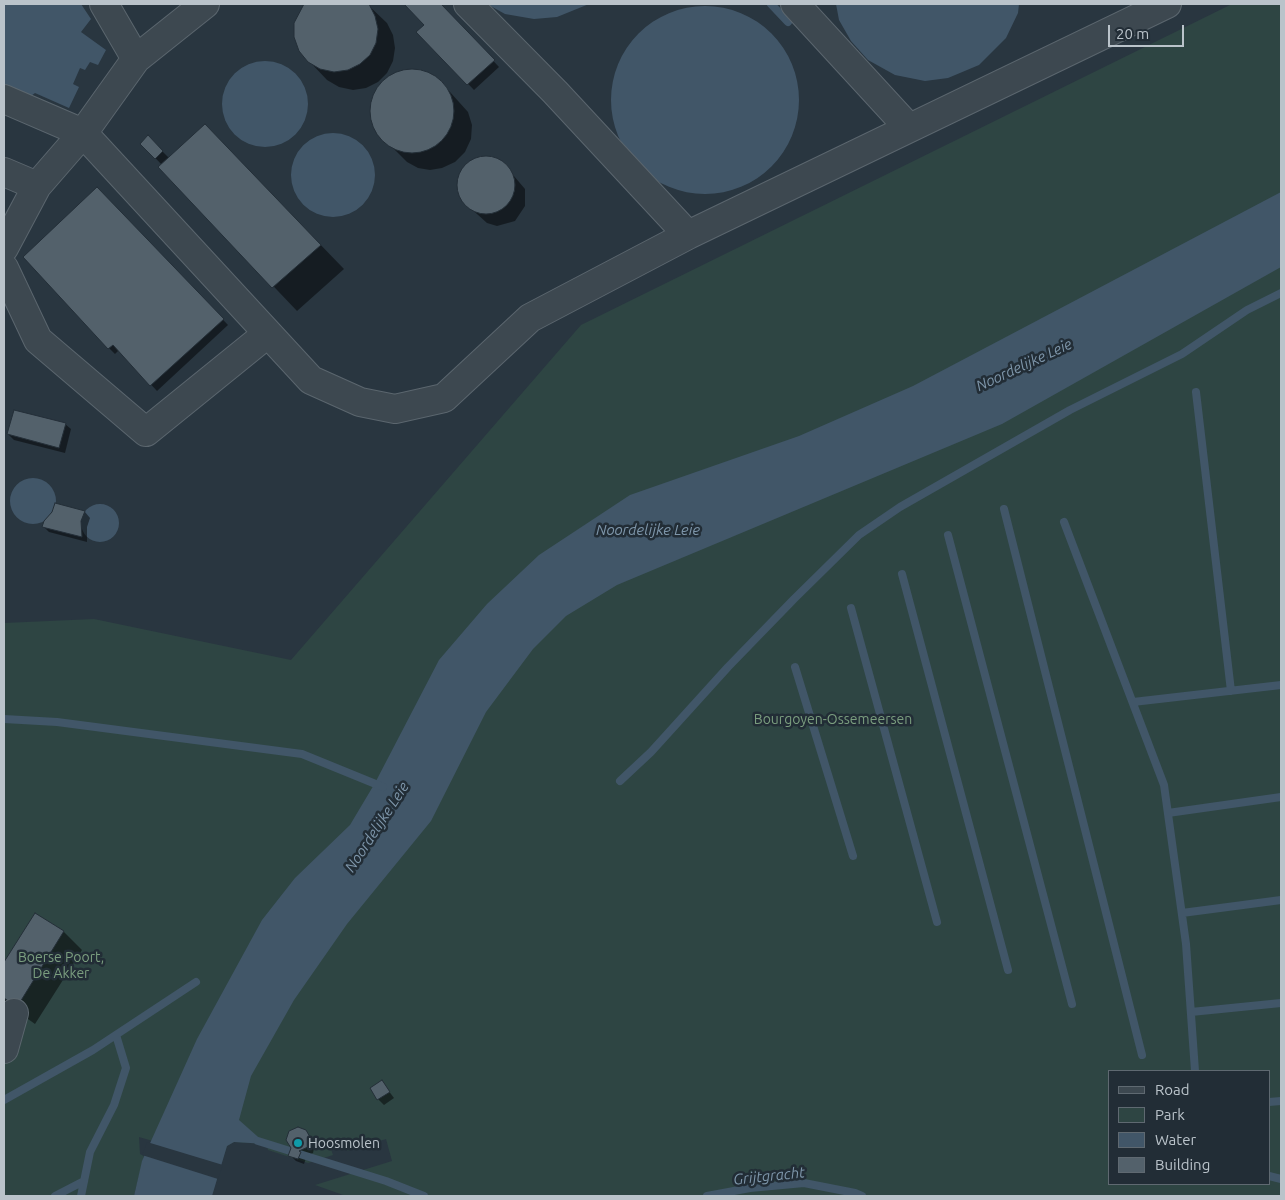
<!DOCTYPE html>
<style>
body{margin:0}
#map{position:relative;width:1285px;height:1200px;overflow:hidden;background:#293640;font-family:Ubuntu,sans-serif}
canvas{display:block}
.frame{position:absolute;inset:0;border:5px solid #bac3ca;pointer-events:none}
.legend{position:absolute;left:1108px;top:1070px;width:162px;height:115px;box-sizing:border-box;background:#222d36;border:1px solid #5f6971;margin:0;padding:6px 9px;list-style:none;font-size:15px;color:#bac3ca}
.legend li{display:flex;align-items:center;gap:10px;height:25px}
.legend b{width:25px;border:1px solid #5f6971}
.scale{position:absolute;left:1108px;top:25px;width:76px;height:22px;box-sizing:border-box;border:2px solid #bac3ca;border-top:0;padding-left:6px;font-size:15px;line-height:18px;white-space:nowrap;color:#bac3ca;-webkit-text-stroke:4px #222d36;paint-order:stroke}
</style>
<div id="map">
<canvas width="1285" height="1200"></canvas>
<div class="frame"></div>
<ul class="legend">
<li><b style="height:6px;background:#3d4850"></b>Road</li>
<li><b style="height:14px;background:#2e4543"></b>Park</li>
<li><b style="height:14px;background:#415668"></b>Water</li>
<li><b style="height:14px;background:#53616b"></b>Building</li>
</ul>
<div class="scale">20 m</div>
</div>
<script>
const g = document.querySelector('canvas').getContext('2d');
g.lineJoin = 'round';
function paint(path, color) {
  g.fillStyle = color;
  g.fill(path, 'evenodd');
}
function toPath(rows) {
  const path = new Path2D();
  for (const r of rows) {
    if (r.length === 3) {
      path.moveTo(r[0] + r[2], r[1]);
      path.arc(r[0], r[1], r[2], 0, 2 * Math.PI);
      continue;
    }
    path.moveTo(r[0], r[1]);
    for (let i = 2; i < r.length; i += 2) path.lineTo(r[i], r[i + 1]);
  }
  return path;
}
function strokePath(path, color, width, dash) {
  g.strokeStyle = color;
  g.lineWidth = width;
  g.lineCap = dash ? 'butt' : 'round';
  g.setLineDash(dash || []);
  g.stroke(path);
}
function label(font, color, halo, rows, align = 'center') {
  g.font = font + ' Ubuntu,sans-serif';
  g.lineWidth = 5;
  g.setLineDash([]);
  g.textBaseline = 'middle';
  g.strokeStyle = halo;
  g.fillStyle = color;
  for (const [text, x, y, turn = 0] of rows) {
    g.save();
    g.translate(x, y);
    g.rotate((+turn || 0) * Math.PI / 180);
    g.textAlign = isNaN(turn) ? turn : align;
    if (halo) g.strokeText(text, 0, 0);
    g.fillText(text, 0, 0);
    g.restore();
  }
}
const green = toPath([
 [1232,4,1281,4,1281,1196,346,1196,315,1185,392,1161,386,1139,347,1151,344,1141,330,1146,333,1155,308,1163,268,1150,266,1144,234,1142,227,1146,222,1161,139,1137,140,1154,144,1156,134,1196,4,1196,4,623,94,619,291,660,581,325],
 [1109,1071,1269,1071,1269,1184,1109,1184]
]);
const water = toPath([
 [4,4,81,4,91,19,81,32,106,50,98,65,90,62,85,70,80,68,73,84,79,87,69,108,35,93,31,96,4,85],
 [487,4,589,4,557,17,534,19,505,14],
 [836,4,1019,4,1018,13,1006,38,979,65,948,78,925,81,895,75,868,60,851,41,839,20],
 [705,100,94],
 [265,104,43],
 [333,175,42],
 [1281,192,1281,267,1002,424,617,585,566,616,533,649,486,712,431,821,347,924,294,1000,251,1076,239,1120,266,1144,234,1142,227,1146,212,1196,134,1196,142,1161,197,1039,262,920,295,878,350,825,375,783,439,660,487,604,539,555,630,495,799,436,913,386],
 [33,501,23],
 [100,523,19]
]);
const pier = toPath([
 [147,1142,223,1165,218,1179,142,1155]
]);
const shadow = toPath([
 [305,4,367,4,387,23,393,35,395,48,393,61,387,73,378,82,366,88,353,90,339,87,327,80,309,61,295,23],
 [406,4,440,4,499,67,474,90,418,32,426,25],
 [416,70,429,74,441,82,468,112,472,125,471,139,465,152,455,162,442,168,430,170,418,168,407,162,379,134,373,122,372,110,374,97,380,86,389,77,401,71],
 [148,137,169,158,228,149,344,269,297,311,160,167,162,165,142,144],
 [484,157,502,162,525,189,525,206,515,221,497,226,487,223,467,205,458,189,462,170,468,164],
 [97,188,228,325,157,391,119,350,115,354,109,348,25,257],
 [65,424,71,429,65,453,14,440,8,434],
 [56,505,85,512,90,518,87,527,87,542,49,532,43,526,54,513],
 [36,915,64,932,82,950,35,1024,4,1002,4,965],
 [382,1082,394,1098,384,1105,378,1099],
 [306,1131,315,1144,313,1153,304,1157,306,1158,304,1164,296,1161,290,1155]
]);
const stream = toPath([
 [771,4,788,22],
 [1196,392,1231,691],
 [1004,509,1142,1055],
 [1064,522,1164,785,1186,944,1195,1071],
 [948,535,1072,1004],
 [902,574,1008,970],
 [851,608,937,922],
 [795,667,853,856],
 [1133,702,1281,685],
 [4,719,57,722,302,754,383,787],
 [620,781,651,752,728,667,794,599,859,535,900,507,1070,410,1182,354,1247,310,1281,293],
 [1168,813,1281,797],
 [1182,913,1281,900],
 [1191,1012,1281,1003],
 [4,1100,93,1050,196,982],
 [1269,1102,1281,1101],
 [258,1141,386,1181,424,1196],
 [1269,1176,1281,1179],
 [55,1196,84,1181],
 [81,1196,90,1152,114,1105,126,1068,116,1035],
 [707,1196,750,1188,804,1183,855,1193,862,1196]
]);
const building = toPath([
 [304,4,369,4,375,16,378,29,376,43,370,55,360,64,348,70,334,72,320,69,308,62,299,51,294,37,294,23,304,4],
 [404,4,441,4,495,60,467,85,416,32,424,25,404,4],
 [412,111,42],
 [205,124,321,245,272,288,158,167,205,124],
 [148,135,163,151,155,159,140,144,148,135],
 [486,185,29],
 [97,187,224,319,150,386,113,345,108,349,23,257,97,187],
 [14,410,66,423,59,448,7,434,14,410],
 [55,503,85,511,81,521,82,537,42,527,44,521,52,512,55,503],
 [35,913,64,931,17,1007,4,998,4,962,35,913],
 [382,1080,390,1092,377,1100,370,1088,382,1080],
 [298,1127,306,1130,310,1137,308,1147,299,1151,301,1152,298,1159,288,1156,291,1148,286,1140,289,1131,298,1127]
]);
const minor = toPath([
 [468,4,555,92,688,235,1167,4],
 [795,4,908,127],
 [136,59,205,4],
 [4,99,83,133,311,380,360,402,395,409,444,398,530,318,688,235],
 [4,172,37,186,4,248],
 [37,186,83,133,136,59,104,4],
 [4,268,38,340,146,432,267,334],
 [4,1049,14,1013]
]);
const markers = [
 [298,1143,5,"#0f9aa8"]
];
const parkNames = [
 ["Bourgoyen-Ossemeersen",833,719],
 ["Boerse Poort,",61,957],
 ["De Akker",61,973]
];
const poiNames = [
 ["Hoosmolen",308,1143]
];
const waterNames = [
 ["Noordelijke Leie",1024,365,-25],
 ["Noordelijke Leie",648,530],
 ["Noordelijke Leie",377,827,-57],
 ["Grijtgracht",769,1176,-6]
];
paint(green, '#2e4543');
paint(water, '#415668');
paint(pier, '#293640');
paint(shadow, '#0007');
strokePath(stream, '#415668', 8);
paint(building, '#53616b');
strokePath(building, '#242f38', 1);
strokePath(minor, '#5b666e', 30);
strokePath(minor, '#3d4850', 28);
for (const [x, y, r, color] of markers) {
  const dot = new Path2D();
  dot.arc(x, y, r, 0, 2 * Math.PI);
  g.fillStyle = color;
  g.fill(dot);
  strokePath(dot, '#222d36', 2);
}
label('14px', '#7b9e7f', '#222d36', parkNames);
label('14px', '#bac3ca', '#222d36', poiNames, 'left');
label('italic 15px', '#7e96aa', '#222d36', waterNames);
</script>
